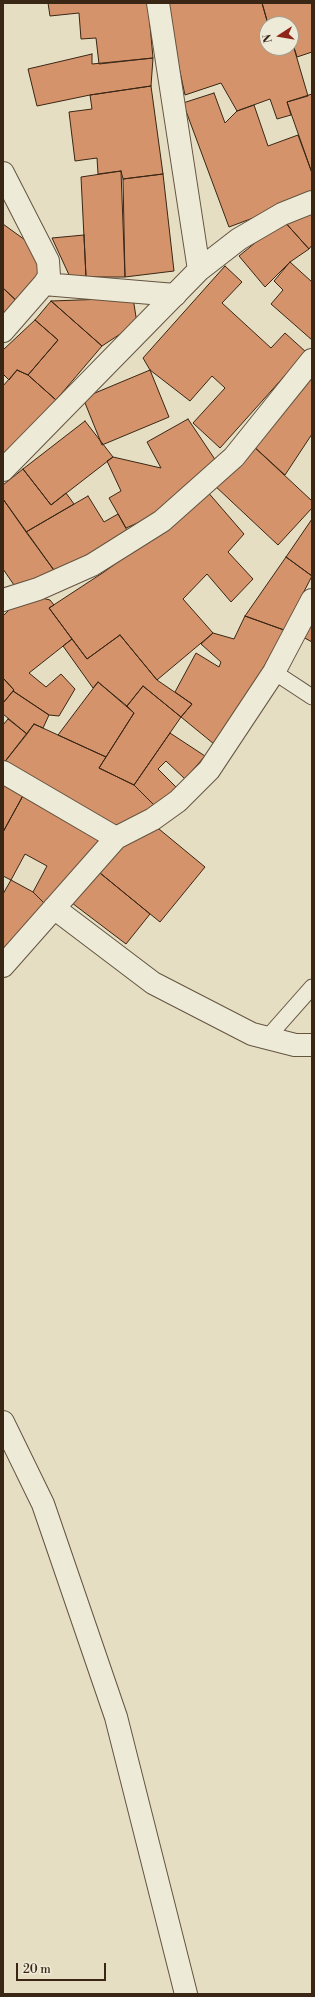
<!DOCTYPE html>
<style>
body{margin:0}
#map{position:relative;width:315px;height:1997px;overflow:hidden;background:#e5dec3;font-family:"Libre Bodoni",serif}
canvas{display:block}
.frame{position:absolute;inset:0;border:4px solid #392614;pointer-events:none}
.north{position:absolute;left:259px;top:16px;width:40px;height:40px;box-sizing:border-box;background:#eeead8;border:1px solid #a69c8a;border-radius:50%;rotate:258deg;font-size:11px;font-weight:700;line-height:16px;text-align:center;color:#392614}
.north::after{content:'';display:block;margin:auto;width:14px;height:18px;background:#8f2418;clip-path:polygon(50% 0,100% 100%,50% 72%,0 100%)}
.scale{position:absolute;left:16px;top:1963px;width:90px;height:18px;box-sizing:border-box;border:2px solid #392614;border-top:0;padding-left:5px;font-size:12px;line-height:14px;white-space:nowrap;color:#392614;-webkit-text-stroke:3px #eeead8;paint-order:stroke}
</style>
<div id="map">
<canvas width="315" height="1997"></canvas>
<div class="frame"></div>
<div class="north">N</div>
<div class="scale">20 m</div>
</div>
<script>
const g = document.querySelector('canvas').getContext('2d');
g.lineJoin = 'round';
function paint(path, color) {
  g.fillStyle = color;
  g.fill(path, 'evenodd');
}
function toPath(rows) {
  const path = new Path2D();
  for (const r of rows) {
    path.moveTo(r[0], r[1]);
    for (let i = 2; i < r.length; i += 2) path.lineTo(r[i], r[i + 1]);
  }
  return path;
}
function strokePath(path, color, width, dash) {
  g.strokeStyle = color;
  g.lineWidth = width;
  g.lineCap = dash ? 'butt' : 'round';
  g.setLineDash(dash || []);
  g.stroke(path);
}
const building = toPath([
 [48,3,148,3,153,58,99,64,96,38,81,39,79,13,50,16,48,3],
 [165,3,262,3,268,24,267,48,291,48,291,38,308,96,287,102,291,115,277,119,270,99,237,111,221,83,185,95,165,3],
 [262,3,312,3,312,52,297,57,291,38,291,24,268,24,262,3],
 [92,54,92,64,153,58,151,86,90,95,37,106,28,69,92,54],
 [151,86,163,174,123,179,121,171,98,174,97,158,75,161,69,112,92,109,90,95,151,86],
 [214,93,225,123,237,111,254,105,268,146,298,135,312,173,312,196,229,227,183,103,214,93],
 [312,94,312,173,287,102,312,94],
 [121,171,125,277,86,277,81,177,121,171],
 [163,174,174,271,125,277,123,179,163,174],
 [312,207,312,245,309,249,283,220,312,207],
 [283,220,309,249,290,262,265,287,239,256,283,220],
 [3,224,32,245,45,269,21,305,3,288,3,224],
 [84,235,86,277,70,277,52,238,84,235],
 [290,262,312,282,312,340,271,304,283,290,274,281,290,262],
 [225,266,242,282,222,303,271,348,285,333,306,352,220,448,193,423,225,388,212,376,190,401,150,370,143,358,225,266],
 [3,288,21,305,3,326,3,288],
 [133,298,137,323,102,346,51,301,133,298],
 [51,301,102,346,56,400,28,375,58,340,35,320,51,301],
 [35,320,58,340,28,375,17,370,9,380,3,374,3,350,35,320],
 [17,370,28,375,56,400,3,460,3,386,17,370],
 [150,370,169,417,102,445,83,398,150,370],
 [312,375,312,434,285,475,251,444,312,375],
 [188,419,216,461,165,511,126,528,109,498,121,491,107,461,113,457,161,468,147,442,188,419],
 [85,421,113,457,51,505,23,469,85,421],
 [251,444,312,501,312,508,278,545,214,485,251,444],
 [23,469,51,505,66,493,74,504,26,532,3,499,3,485,23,469],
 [206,490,244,534,228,552,253,579,231,602,207,574,183,599,213,633,157,680,120,635,87,659,49,608,104,572,154,536,206,490],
 [88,496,104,522,118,514,128,532,56,573,26,532,88,496],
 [3,499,56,573,14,585,3,569,3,499],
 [312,519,312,576,286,557,312,519],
 [286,557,312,576,284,630,245,616,286,557],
 [42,598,50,600,54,605,49,608,72,639,29,673,46,687,61,674,75,689,59,716,49,715,13,691,14,690,3,678,3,616,13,606,42,598],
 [312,615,312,642,301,636,312,615],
 [245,616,284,630,250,692,214,744,181,717,192,704,175,692,196,653,219,667,221,662,201,644,213,633,234,639,245,616],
 [120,635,157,680,192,704,181,717,143,686,127,706,98,682,93,688,63,646,72,639,87,659,120,635],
 [3,678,14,690,3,703,3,678],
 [98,682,134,713,106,757,58,735,98,682],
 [143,686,181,717,134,785,99,768,134,713,127,706,143,686],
 [13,691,49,715,43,728,34,724,27,734,3,714,3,703,13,691],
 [8,719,27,734,3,764,3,725,8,719],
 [34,724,106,757,99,768,134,785,157,808,112,830,3,764,34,724],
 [170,733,205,756,185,779,166,761,158,769,180,791,157,808,134,785,170,733],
 [3,780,25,792,3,832,3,780],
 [25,792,108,838,46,905,33,892,47,866,25,854,11,880,3,876,3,832,25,792],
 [153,827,159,829,205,867,160,922,100,873,126,842,153,827],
 [100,873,150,914,126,944,72,903,100,873],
 [11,880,33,892,46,905,3,951,3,894,11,880]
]);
const service = toPath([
 [274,672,312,697],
 [267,1038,312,987]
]);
const minor = toPath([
 [3,173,48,261,49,276,44,284],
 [3,331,44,284,175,295],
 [3,600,38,589,92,565,162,521,234,457,312,360],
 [3,772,116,838,3,966],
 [116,838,153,819,178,801,209,770,274,672,312,600],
 [54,908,153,983,252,1034,295,1045,312,1045]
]);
const tertiary = toPath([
 [158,3,199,270],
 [3,470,199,270,239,239,282,214,312,202],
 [3,1422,43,1504,116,1717,186,1994]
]);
paint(building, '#d5936b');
strokePath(building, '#392614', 1);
strokePath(service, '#645440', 17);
strokePath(minor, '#645440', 24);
strokePath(tertiary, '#645440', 24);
strokePath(service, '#eeead8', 15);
strokePath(minor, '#eeead8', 22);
strokePath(tertiary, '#eeead8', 22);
</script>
